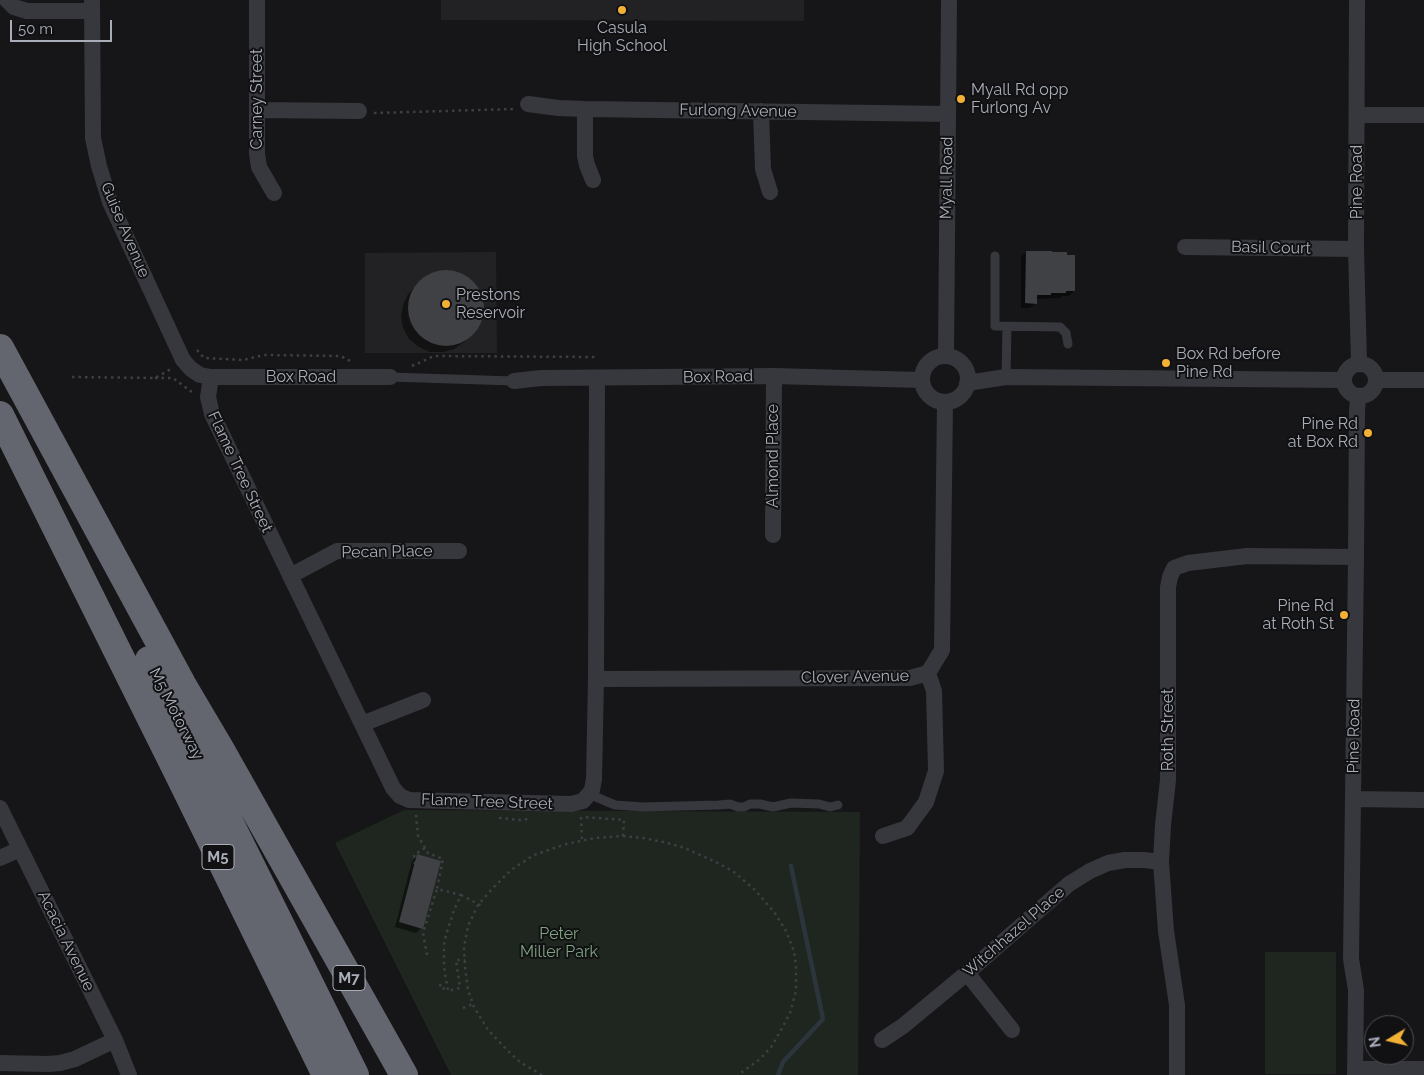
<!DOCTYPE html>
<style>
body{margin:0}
#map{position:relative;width:1424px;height:1075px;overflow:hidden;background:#161618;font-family:Raleway,sans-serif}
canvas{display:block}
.north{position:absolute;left:1364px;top:1015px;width:50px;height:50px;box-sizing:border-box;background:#111113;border:1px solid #4d4f55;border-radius:50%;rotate:261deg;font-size:14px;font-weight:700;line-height:20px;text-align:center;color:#a8adb8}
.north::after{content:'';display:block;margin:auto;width:18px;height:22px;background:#f2b134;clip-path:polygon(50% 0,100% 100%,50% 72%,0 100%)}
.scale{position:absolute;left:10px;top:20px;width:102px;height:22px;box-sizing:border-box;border:2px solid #a8adb8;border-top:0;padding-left:6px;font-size:15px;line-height:18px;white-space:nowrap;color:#a8adb8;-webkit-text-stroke:4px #111113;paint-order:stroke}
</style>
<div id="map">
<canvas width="1424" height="1075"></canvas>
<div class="north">N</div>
<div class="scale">50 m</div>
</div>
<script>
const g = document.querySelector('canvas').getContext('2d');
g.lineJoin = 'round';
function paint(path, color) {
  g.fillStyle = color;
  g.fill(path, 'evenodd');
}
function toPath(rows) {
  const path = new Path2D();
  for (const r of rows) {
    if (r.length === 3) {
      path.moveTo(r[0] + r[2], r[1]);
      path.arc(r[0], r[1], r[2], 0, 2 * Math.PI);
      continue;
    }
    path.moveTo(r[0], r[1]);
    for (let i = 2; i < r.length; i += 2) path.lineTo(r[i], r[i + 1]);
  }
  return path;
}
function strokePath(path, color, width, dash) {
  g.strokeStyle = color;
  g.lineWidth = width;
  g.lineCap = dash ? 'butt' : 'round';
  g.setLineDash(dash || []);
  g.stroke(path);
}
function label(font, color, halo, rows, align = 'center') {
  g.font = font + ' Raleway,sans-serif';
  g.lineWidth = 4;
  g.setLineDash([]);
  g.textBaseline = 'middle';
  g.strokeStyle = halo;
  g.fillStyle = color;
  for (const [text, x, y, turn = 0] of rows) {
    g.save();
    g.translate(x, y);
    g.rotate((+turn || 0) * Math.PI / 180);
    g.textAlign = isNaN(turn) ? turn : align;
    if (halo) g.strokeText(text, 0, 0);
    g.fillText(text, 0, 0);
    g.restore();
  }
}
const built = toPath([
 [441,0,804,0,804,21,441,20],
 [496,252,497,353,365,353,365,253]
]);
const green = toPath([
 [404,810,860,812,858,1075,451,1075,335,843],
 [1265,952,1336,952,1336,1074,1265,1074]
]);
const shadow = toPath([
 [1026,252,1074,291,1069,296,1062,296,1060,298,1035,299,1035,303,1030,308,1021,308,1021,257],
 [447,271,458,274,469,280,477,289,481,300,482,312,479,324,472,334,464,342,454,349,443,352,430,352,419,347,409,339,403,328,401,317,403,305,408,294,424,278,435,273],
 [417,856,421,928,416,933,395,927,412,861]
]);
const stream = toPath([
 [778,1075,783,1062,823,1019,791,866]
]);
const building = toPath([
 [1026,251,1052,251,1052,252,1067,252,1067,255,1075,255,1075,291,1066,291,1066,293,1051,293,1051,295,1037,295,1037,304,1025,303],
 [446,308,38],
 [417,854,441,861,423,929,399,922]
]);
const path = toPath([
 [374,113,515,109],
 [197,350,204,358,243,360,264,355,341,356,350,361],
 [412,366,434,356,596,357],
 [72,377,155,378,171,369],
 [155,378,173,378,193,393],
 [416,815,418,836,428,853,443,859,437,889,461,895,454,910,446,935,444,945,444,967,448,991,460,988,456,960,465,960],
 [581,817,582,841],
 [499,818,520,820,528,819],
 [623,836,643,838,663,842,682,847,716,862,734,872,755,890,774,912,786,931,794,951,796,965,796,991,790,1013,781,1030,772,1046,760,1059,738,1075],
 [415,864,414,855,425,848],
 [461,895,484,907],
 [427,955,423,933,437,889],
 [440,984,441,989,447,988],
 [463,1008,473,1004],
 [542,1075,520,1062,510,1053,488,1030,474,1007,468,990,465,967,464,947,468,926,478,905,492,889,511,870,534,855,566,844,595,838,623,836,624,820,583,817]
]);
const service = toPath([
 [995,256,995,326,1060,327,1066,333,1068,344],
 [390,377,514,381],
 [1006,377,1007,326],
 [589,794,615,805,643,807,719,805,730,804,738,807,744,807,750,804,760,804,773,807,791,803,819,804,830,807,838,805]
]);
const minor = toPath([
 [7,0,14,7,27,11,92,11],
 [92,0,93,138,99,166,110,202,183,360,191,369,200,375,211,377,390,377],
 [257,0,257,154,259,167,274,193],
 [1357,0,1356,249,1359,363],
 [528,104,558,108,585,109,948,114],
 [585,109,585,156,587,165,593,180],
 [257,110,359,111],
 [761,111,763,169,770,192],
 [1357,115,1424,115],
 [1185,247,1356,249],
 [946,356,949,0],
 [945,379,23],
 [1360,380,16],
 [211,377,208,397,212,414,393,788,400,796,409,800,571,804,583,801,589,794,592,790,594,779,596,679,597,378],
 [1376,380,1424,380],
 [514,381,541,378,774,376,921,380],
 [967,383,1006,377,1343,380],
 [773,535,774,376],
 [290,576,337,551,459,551],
 [596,679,910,678,928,673,942,650,945,402],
 [362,724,423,700],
 [1353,799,1424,800],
 [0,808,115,1040,129,1075],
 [883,836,907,828,926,802,936,771,934,691,928,673],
 [0,858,20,849],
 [967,973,1012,1030],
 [882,1040,903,1026,967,973,1069,884,1090,871,1108,863,1125,860,1144,860,1161,862],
 [0,1063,48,1064,60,1063,75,1059,115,1040],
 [1355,1069,1424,1069],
 [1177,1075,1177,1005,1166,931,1161,862,1163,825,1168,780,1168,587,1170,577,1174,568,1188,563,1247,556,1356,557],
 [1355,1075,1356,990,1351,959,1356,557,1357,412,1358,396]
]);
const motorway = toPath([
 [0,348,182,684,221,750,404,1075],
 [0,415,179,775,326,1075],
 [149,660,355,1075]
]);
const markers = [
 [622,10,5,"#f2b134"],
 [961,99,5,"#f2b134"],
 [446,304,5,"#f2b134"],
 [1166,363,5,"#f2b134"],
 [1368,433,5,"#f2b134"],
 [1344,615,5,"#f2b134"]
];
const shields = [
 [218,857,32],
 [349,978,32]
];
const shieldNames = [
 ["M5",218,857],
 ["M7",349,978]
];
const poiNames = [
 ["Casula",622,28,"center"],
 ["High School",622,46,"center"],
 ["Myall Rd opp",971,90],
 ["Furlong Av",971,108],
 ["Prestons",456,295],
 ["Reservoir",456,313],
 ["Box Rd before",1176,354],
 ["Pine Rd",1176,372],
 ["Pine Rd",1358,424,"right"],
 ["at Box Rd",1358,442,"right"],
 ["Pine Rd",1334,606,"right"],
 ["at Roth St",1334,624,"right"]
];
const streetNames = [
 ["Carney Street",257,99,-90],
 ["Furlong Avenue",738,111,1],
 ["Myall Road",947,178,-89],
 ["Pine Road",1357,182,-90],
 ["Guise Avenue",125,230,67],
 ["Basil Court",1271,248,1],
 ["Box Road",301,377],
 ["Box Road",718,377,-1],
 ["Almond Place",773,456,-90],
 ["Flame Tree Street",240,472,65],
 ["Pecan Place",387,552,-1],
 ["Clover Avenue",855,677,-1],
 ["M5 Motorway",176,714,63],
 ["Roth Street",1168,730,-90],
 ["Pine Road",1354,736,-89],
 ["Flame Tree Street",487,802,2],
 ["Witchhazel Place",1014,932,-41],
 ["Acacia Avenue",66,941,64]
];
const parkNames = [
 ["Peter",559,934],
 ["Miller Park",559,952]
];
paint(built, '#222225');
paint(green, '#1e261f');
paint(shadow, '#0007');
strokePath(stream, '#2c353c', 4.5);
paint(building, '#404145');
strokePath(path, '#3d3f44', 2.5, [2.5, 4]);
strokePath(service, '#37383d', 9);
strokePath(minor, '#37383d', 16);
strokePath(motorway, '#63666e', 28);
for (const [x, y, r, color] of markers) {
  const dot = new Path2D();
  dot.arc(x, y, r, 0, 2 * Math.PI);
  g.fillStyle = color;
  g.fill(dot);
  strokePath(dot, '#111113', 2);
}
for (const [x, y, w] of shields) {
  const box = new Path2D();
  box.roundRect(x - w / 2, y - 12.5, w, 25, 4);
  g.fillStyle = '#111113';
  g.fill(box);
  strokePath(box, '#a8adb8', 1);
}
label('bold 15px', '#a8adb8', null, shieldNames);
label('16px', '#a8adb8', '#111113', poiNames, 'left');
label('16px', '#a8adb8', '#111113', streetNames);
label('16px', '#7fa381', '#111113', parkNames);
</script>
